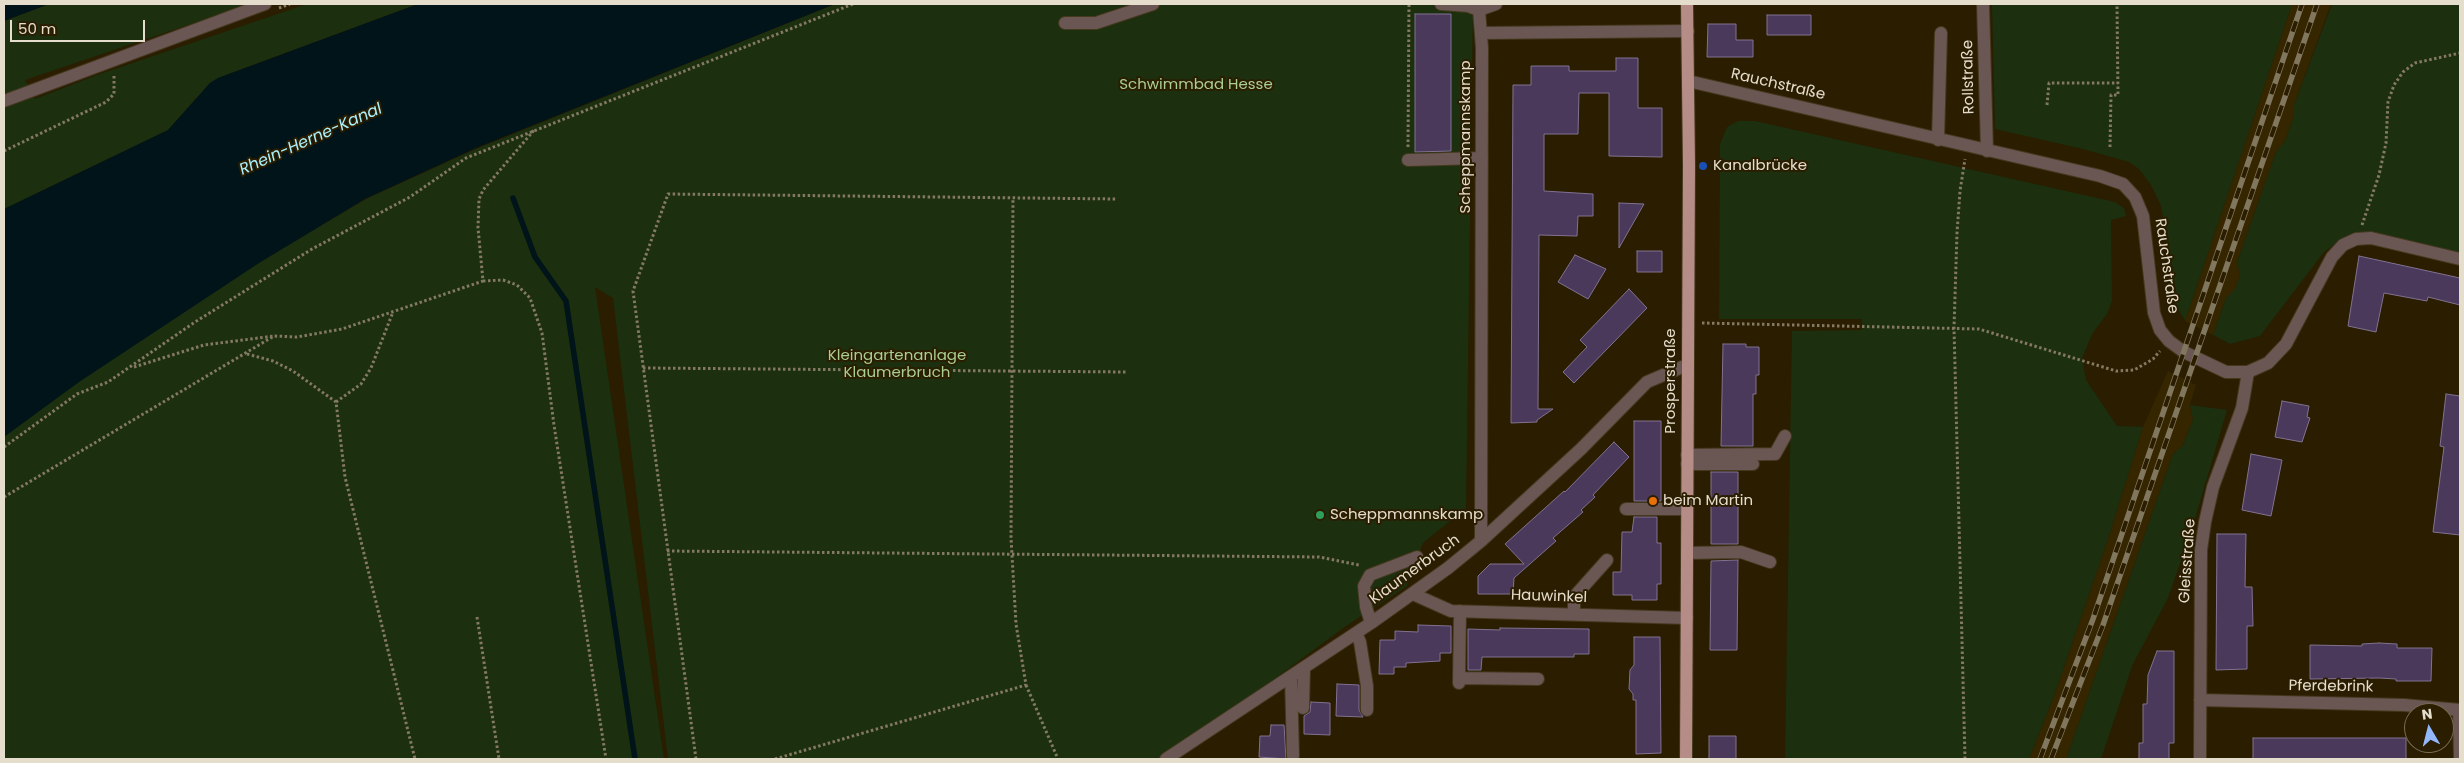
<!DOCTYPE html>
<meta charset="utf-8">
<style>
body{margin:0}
#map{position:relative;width:2464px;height:763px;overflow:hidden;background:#2a1d00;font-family:Poppins,sans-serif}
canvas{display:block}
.frame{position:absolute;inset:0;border:5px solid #e6decd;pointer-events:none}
.north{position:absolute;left:2404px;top:703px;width:50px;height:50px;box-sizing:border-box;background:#2a1d00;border:1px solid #756a52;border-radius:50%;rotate:352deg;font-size:14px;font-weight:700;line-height:20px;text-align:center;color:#e6decd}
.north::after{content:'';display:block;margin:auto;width:18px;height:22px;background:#92b7fd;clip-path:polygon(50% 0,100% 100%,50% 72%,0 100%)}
.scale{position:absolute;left:10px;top:20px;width:135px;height:22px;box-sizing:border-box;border:2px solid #e6decd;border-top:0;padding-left:6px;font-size:15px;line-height:18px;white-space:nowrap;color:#e6decd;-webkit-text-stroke:4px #2a1d00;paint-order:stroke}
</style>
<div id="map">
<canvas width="2464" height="763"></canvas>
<div class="frame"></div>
<div class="north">N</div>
<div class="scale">50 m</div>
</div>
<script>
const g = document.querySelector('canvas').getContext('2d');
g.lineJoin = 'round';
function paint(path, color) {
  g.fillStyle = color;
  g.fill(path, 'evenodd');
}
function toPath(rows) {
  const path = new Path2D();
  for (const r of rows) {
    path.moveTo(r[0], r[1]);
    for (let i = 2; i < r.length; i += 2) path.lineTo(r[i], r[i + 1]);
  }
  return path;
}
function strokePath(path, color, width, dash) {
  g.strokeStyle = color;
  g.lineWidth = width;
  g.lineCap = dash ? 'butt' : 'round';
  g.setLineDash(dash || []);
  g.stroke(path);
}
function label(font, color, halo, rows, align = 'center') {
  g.font = font + ' Poppins,sans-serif';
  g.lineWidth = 4;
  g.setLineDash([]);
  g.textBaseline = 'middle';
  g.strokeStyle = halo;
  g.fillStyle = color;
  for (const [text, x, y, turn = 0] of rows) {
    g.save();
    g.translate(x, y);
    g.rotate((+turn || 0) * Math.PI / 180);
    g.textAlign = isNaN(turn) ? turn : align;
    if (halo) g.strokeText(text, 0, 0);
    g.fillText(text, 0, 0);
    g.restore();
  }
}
const built = toPath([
 [2292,4,2331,4,2294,105,2294,115,2285,141,2276,152,2237,262,2240,276,2235,289,2226,298,2213,335,2185,321],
 [2168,371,2196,385,2190,405,2193,419,2183,445,2173,454,2066,759,2029,759,2054,696,2107,542,2143,427]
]);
const green = toPath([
 [49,4,250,4,25,80,35,99,97,75,307,4,418,4,218,78,210,83,168,130,4,209,4,21],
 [835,4,1473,4,1466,508,1423,543,1407,586,1346,626,1166,759,668,759,613,298,595,287,664,759,4,759,4,436,80,379,259,262,366,199,476,149],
 [1992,4,2292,4,2185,321,2171,297,2165,231,2161,206,2151,185,2139,169,2129,162,2083,149,1995,129],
 [2332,4,2460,4,2460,255,2371,235,2339,241,2324,252,2260,336,2230,344,2213,335,2226,298,2235,289,2240,276,2237,262,2276,152,2285,141,2294,115,2294,105],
 [1738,121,1755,121,2115,202,2124,208,2126,216,2111,220,2112,301,2107,314,2092,334,2082,359,2086,380,2117,426,2143,427,2107,542,2054,696,2029,759,1785,759,1792,331,1862,330,1862,319,1719,319,1720,144,1727,127],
 [2190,405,2227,410,2192,529,2168,598,2132,666,2101,759,2066,759,2173,454,2183,445,2193,419]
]);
const water = toPath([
 [4,4,49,4,4,21],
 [418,4,835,4,476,148,365,199,259,263,79,382,4,437,4,209,168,130,210,83,218,78]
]);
const stream = toPath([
 [513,198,535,257,566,301,635,759]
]);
const building = toPath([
 [1415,14,1451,14,1451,151,1415,152,1415,14],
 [1767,15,1811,15,1811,35,1767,35,1767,15],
 [1708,24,1736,24,1736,40,1753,40,1753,57,1707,57,1708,24],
 [1616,58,1638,58,1638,108,1662,108,1662,157,1609,156,1609,93,1579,93,1578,134,1544,134,1544,191,1593,194,1593,216,1578,216,1577,236,1539,235,1538,409,1553,409,1537,420,1537,422,1511,423,1513,85,1531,85,1531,66,1569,66,1569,71,1616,71,1616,58],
 [1619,203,1644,204,1619,248,1619,203],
 [1637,251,1662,251,1662,272,1637,272,1637,251],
 [1575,255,1606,269,1588,299,1558,282,1575,255],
 [2359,256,2460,278,2460,305,2428,297,2427,301,2384,293,2376,332,2348,326,2359,256],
 [1629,289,1647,308,1574,383,1563,372,1587,347,1580,340,1629,289],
 [1723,344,1746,344,1746,347,1759,347,1759,375,1756,375,1756,394,1753,394,1753,446,1721,446,1723,344],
 [2446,394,2460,396,2460,535,2433,532,2444,447,2440,446,2446,394],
 [2282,401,2309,406,2307,417,2310,418,2302,442,2275,437,2282,401],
 [1634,421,1661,421,1661,501,1634,501,1634,421],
 [1614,442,1629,457,1593,495,1595,497,1581,510,1583,512,1553,538,1556,541,1514,578,1513,594,1478,594,1478,576,1490,564,1524,564,1505,544,1564,491,1565,492,1614,442],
 [2251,454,2282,460,2271,516,2242,510,2251,454],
 [1711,472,1738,472,1738,544,1711,544,1711,472],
 [1634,517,1657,517,1657,543,1661,543,1661,584,1657,584,1657,600,1632,600,1632,595,1613,595,1613,572,1621,572,1622,532,1632,532,1634,517],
 [2217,534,2246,534,2245,587,2252,587,2253,626,2247,626,2247,669,2216,670,2217,534],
 [1738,560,1737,650,1710,650,1711,561,1738,560],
 [1418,625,1451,626,1451,653,1440,653,1440,661,1406,663,1406,667,1394,667,1394,674,1379,674,1380,640,1395,640,1395,631,1418,632,1418,625],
 [1500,628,1589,629,1589,654,1574,654,1574,657,1482,657,1481,670,1468,670,1468,629,1500,630,1500,628],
 [1634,637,1660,637,1661,753,1636,754,1636,700,1633,700,1633,694,1629,689,1630,670,1634,665,1634,637],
 [2379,643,2397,644,2397,648,2432,648,2431,681,2396,681,2396,679,2379,678,2310,679,2310,645,2362,646,2362,644,2379,643],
 [2157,651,2174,651,2174,743,2169,743,2169,759,2139,759,2139,743,2143,743,2143,704,2147,704,2148,675,2157,651],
 [1337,684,1359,685,1359,710,1363,717,1336,716,1337,684],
 [1311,702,1330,703,1330,735,1304,734,1304,716,1310,712,1311,702],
 [1271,725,1284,725,1286,759,1259,757,1260,736,1270,736,1271,725],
 [1709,736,1736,736,1736,759,1709,759,1709,736],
 [2253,738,2406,738,2406,759,2253,759,2253,738]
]);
const path = toPath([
 [279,8,290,4],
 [2047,105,2049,83,2118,83],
 [1408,147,1409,4],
 [2110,147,2111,95,2118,95,2117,4],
 [4,151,106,102,114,94,114,75],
 [2362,225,2379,175,2386,143,2388,102,2394,85,2403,72,2415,63,2460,53],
 [483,281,503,280,517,285,530,298,542,333,554,425,606,759],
 [1702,323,1979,329,2116,371,2134,370,2153,359,2160,351],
 [247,354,273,361,293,371,336,402,345,477,415,759],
 [134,367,204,345,274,336],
 [643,368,1126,372],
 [336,402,361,384,371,368,393,312],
 [4,447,77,394,108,382,195,322,312,249,410,197,466,158,853,4],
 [4,497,274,336,297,337,342,329,483,281,478,228,479,199,483,190,535,129],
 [667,551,1319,557,1359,565],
 [477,617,499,759],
 [1026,685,1058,759],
 [696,759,633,291,668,194,1117,199],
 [775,759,1026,685,1016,624,1011,538,1013,198],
 [1965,759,1954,328,1957,233,1960,191,1965,159]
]);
const minor = toPath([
 [1441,4,1468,6,1479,10],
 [1983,4,1987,151],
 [1065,23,1096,23,1153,4],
 [1482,33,1688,31],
 [1688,81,2100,176,2123,184,2135,197,2143,216,2154,313,2160,330,2169,341,2184,352,2226,372,2248,372,2268,363,2286,344,2332,257,2343,245,2356,239,2371,238,2460,259],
 [4,101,265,4],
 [1938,140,1941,33],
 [1408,160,1482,158],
 [1687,455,1775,454,1785,436],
 [1687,464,1753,464],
 [1626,509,1687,509],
 [1481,541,1482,48,1479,10,1496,4],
 [1687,553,1741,552,1770,562],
 [1413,594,1451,611,1687,618],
 [1574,614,1574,597,1607,560],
 [1371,623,1366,607,1364,586,1370,575,1417,557],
 [1356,633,1360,642,1367,686,1367,710],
 [1291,676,1293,756],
 [1459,678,1538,679],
 [1459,683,1460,611],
 [2200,700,2404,705,2460,710],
 [1303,708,1304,668],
 [2459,710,2460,759],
 [1166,759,1371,623,1448,568,1481,541,1581,449,1647,382,1687,365],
 [2200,759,2201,550,2205,522,2213,487,2242,408,2248,372]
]);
const major = toPath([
 [1686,759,1689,166,1687,4]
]);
const rail = toPath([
 [2040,759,2093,619,2302,4],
 [2051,759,2103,625,2317,4]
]);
const markers = [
 [1703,166,5,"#1a4fb4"],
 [1653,501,5,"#e8710a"],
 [1320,515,5,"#2e9e5b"]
];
const streetNames = [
 ["Rollstraße",1969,77,-91],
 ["Rauchstraße",1778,85,13],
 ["Scheppmannskamp",1466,137,-90],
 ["Rauchstraße",2166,266,82],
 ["Prosperstraße",1671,381,-90],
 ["Gleisstraße",2188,561,-86],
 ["Klaumerbruch",1415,570,-36],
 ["Hauwinkel",1549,597,2],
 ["Pferdebrink",2331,687,1]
];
const parkNames = [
 ["Schwimmbad Hesse",1196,85],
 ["Kleingartenanlage",897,356],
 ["Klaumerbruch",897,373]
];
const poiNames = [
 ["Kanalbrücke",1713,166],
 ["beim Martin",1663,501],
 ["Scheppmannskamp",1330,515]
];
const waterNames = [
 ["Rhein-Herne-Kanal",311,140,-24]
];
paint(built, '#352600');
paint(green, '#1c2f0f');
paint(water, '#001419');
strokePath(stream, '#001419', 5.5);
paint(building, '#4a395a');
strokePath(building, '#817290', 1);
strokePath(minor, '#44381d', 14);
strokePath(major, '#44381d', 14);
strokePath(path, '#847962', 3, [2.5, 2.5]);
strokePath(minor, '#6a5653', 12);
strokePath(major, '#b68d86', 12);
strokePath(rail, '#81765e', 5.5);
strokePath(rail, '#2a1d00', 4, [11]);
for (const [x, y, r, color] of markers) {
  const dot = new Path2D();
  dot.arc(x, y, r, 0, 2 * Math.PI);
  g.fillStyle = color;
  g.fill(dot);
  strokePath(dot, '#2a1d00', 2);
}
label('15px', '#e6decd', '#2a1d00', streetNames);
label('15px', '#a9cf93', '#2a1d00', parkNames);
label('15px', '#e6decd', '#2a1d00', poiNames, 'left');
label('italic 16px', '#aaf1fe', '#2a1d00', waterNames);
</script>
